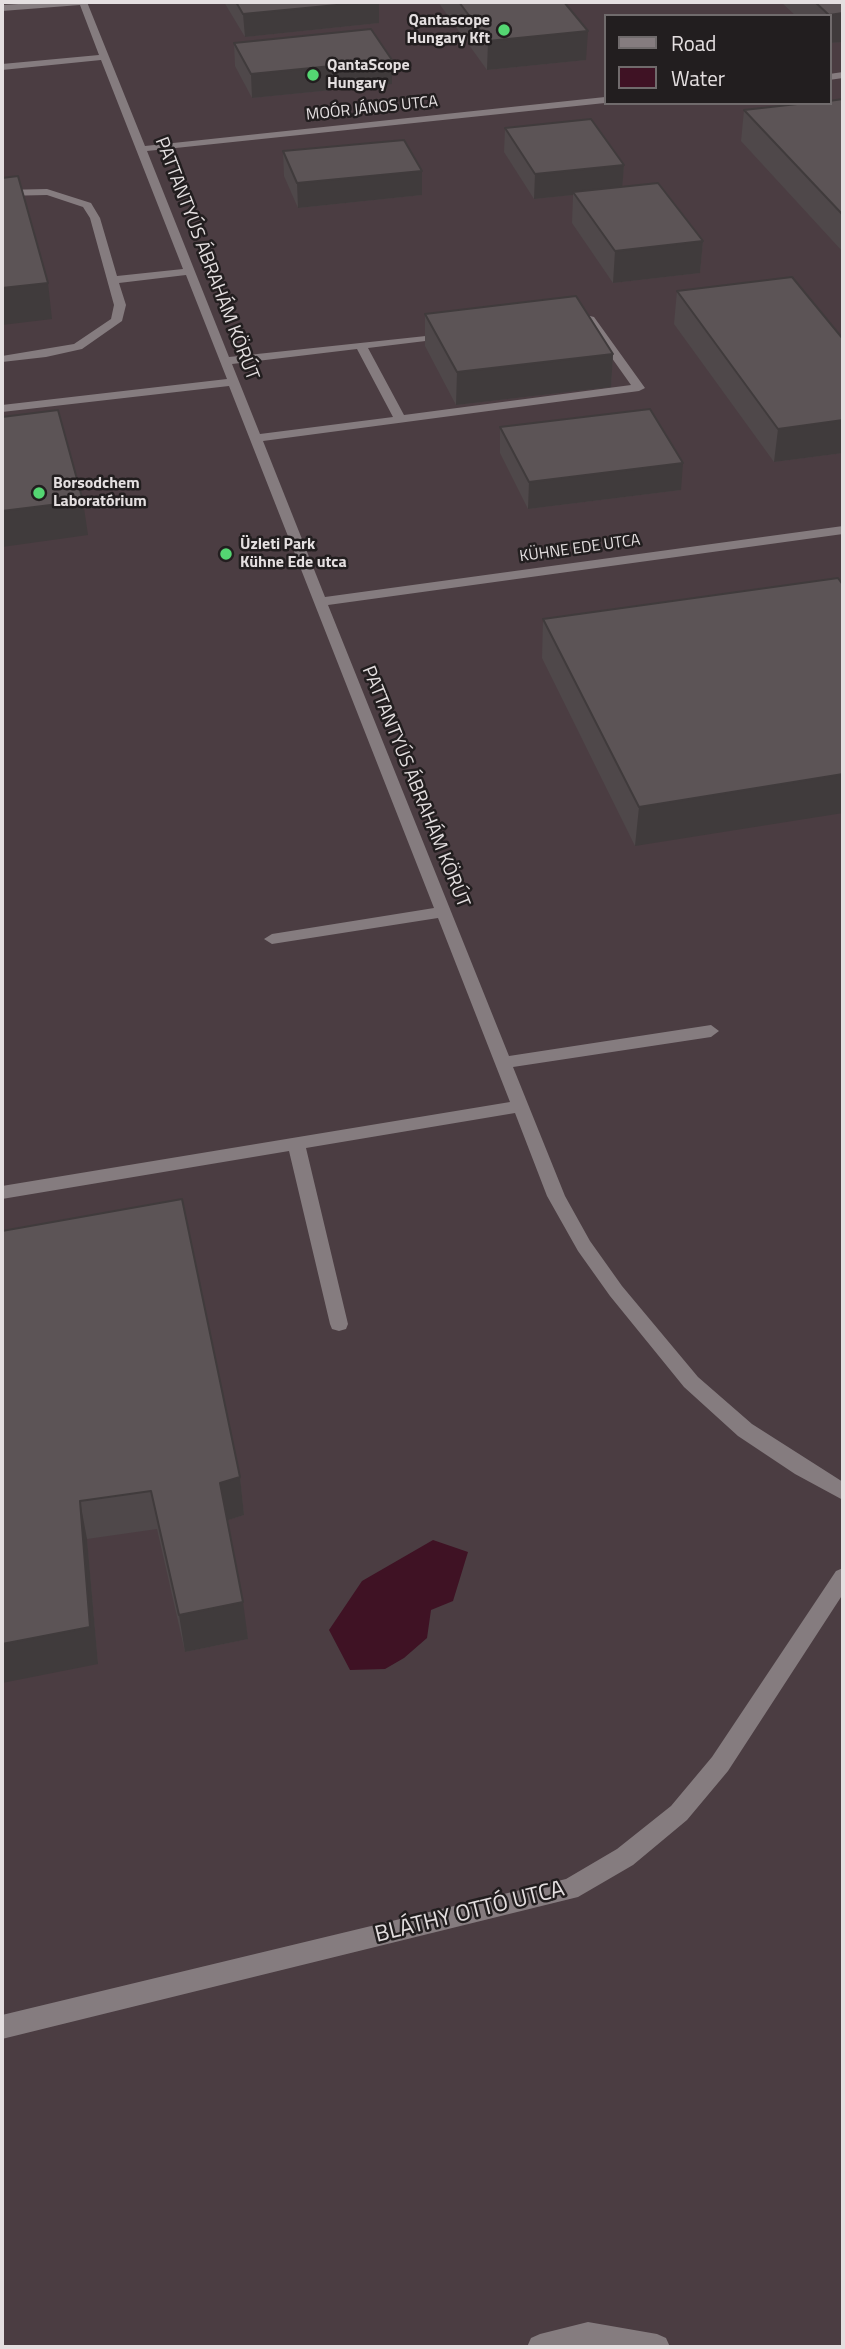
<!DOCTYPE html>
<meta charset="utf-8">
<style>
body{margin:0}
#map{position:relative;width:845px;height:2349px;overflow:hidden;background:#3d3638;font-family:"Titillium Web",sans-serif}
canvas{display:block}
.frame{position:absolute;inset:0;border:4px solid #e4dfe0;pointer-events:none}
.legend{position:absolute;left:604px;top:14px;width:228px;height:91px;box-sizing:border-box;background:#221e1f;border:2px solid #706b6c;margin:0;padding:9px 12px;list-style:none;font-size:21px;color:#e4dfe0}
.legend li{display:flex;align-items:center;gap:14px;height:35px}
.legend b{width:35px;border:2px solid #706b6c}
</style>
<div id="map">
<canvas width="845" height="2349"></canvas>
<div class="frame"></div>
<ul class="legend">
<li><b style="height:9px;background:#857c7f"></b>Road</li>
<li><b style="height:19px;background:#3f1224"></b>Water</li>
</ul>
</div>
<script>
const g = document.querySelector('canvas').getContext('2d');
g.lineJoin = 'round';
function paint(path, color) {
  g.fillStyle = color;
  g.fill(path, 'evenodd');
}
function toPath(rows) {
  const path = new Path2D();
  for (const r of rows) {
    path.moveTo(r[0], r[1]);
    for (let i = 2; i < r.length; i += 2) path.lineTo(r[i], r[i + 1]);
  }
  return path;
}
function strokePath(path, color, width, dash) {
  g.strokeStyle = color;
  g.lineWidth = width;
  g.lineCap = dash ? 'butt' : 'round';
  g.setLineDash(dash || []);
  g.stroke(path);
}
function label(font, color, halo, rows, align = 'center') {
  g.font = font + ' "Titillium Web",sans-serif';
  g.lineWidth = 5;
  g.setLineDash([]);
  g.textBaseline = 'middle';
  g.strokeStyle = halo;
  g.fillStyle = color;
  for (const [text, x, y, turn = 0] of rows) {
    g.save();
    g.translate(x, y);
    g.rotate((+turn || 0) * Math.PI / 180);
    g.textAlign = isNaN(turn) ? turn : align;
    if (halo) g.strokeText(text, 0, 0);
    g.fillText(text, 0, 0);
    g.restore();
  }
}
const built = toPath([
 [2,2,843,2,843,2347,2,2347],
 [605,16,829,16,829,103,605,103]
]);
const water = toPath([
 [433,1540,468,1552,453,1601,431,1610,427,1638,404,1658,385,1669,350,1670,329,1630,362,1581]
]);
const minor = toPath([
 [51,2,87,2,145,146,605,97,605,103,147,151,229,357,454,333,456,335,450,338,368,348,404,415,631,385,587,323,576,320,590,316,594,317,645,388,639,391,263,441,325,597,843,526,843,534,328,605,509,1056,711,1025,719,1031,711,1037,513,1067,565,1196,590,1241,622,1286,698,1377,752,1424,843,1482,843,1500,795,1474,738,1436,684,1387,610,1296,578,1251,547,1196,515,1113,306,1148,348,1324,346,1329,339,1331,332,1329,330,1324,289,1151,2,1199,2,1186,510,1102,438,918,272,944,264,939,272,934,434,908,229,386,2,412,2,405,227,379,186,275,119,283,126,305,122,321,82,349,46,357,2,362,2,356,74,344,111,319,114,305,90,218,83,207,47,195,2,196,2,190,47,189,91,203,100,218,117,276,183,269,101,60,2,70,2,64,99,55,80,5,2,11,2,5,51,2],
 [357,349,393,417,260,434,232,364,357,349],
 [843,72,843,78,829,80,829,74,843,72],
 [843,1568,843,1594,728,1771,687,1820,633,1865,578,1897,2,2039,2,2015,566,1879,617,1849,671,1806,712,1757,836,1571,843,1568],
 [588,2322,657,2334,666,2338,670,2347,527,2347,531,2338,540,2334,588,2322]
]);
const wall = toPath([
 [224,2,379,2,379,23,245,37],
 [438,2,564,2,586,60,487,70],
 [781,2,843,2,843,42,829,43,829,16,796,16],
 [234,43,392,60,392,84,252,98,235,66],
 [843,99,843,252,741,141,744,110],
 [505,128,624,165,622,186,703,241,700,273,613,283,572,223,573,195,534,199,504,152],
 [283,151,422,195,298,208,284,176],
 [677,291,843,339,843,453,774,462,674,324],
 [425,314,613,354,611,387,456,405,425,346],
 [500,427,681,490,528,509,500,453],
 [843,585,635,846,542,658,543,619],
 [2,1231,240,1477,244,1515,228,1520,248,1639,185,1652,157,1529,87,1539,98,1664]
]);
const shadedWall = toPath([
 [368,2,379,2,379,23,245,37,243,14],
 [843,13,843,42,829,43,829,15],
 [588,31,586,60,487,70,488,41],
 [392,60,392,84,252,98,251,74],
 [624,165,622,190,573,192,573,195,534,199,535,174],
 [422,171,422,195,298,208,297,183],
 [703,241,700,273,613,283,615,251],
 [48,283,52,319,2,325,2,288],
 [613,354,611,387,456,405,457,372],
 [843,420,843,453,774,462,778,429],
 [683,463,681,490,528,509,529,482],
 [83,501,88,535,2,547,2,511],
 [843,774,843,813,635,846,639,807],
 [240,1477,244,1515,225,1521,220,1483],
 [80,1501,87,1539,98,1664,2,1683,2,1644],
 [243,1602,248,1639,185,1652,179,1615]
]);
const building = toPath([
 [236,2,368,2,243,14,236,2],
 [459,2,564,2,588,31,488,41,459,2],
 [815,2,843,2,843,13,829,15,815,2],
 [371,29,392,60,251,74,234,43,371,29],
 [843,99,843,215,744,110,806,103,829,103,829,101,843,99],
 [591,119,624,165,535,174,505,128,591,119],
 [404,140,422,171,297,183,283,151,404,140],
 [18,176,48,283,2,288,2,178,18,176],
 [658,183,703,241,615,251,573,192,658,183],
 [792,277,843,339,843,420,778,429,677,291,792,277],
 [576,296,613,354,457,372,425,314,576,296],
 [650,409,683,463,529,482,500,427,650,409],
 [58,410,83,501,2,511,2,417,58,410],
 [838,578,843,585,843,774,639,807,543,619,838,578],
 [182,1199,240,1477,220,1483,243,1602,179,1615,151,1491,80,1501,90,1627,2,1644,2,1231,182,1199]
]);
const markers = [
 [504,30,7,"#54d672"],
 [313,75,7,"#54d672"],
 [39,493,7,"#54d672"],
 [226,554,7,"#54d672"]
];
const farPoinames = [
 ["Qantascope",490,21,"right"],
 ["Hungary Kft",490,39,"right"],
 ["QantaScope",327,66],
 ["Hungary",327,84],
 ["Borsodchem",53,484],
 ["Laboratórium",53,502],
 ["Üzleti Park",240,545],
 ["Kühne Ede utca",240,563]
];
const farStreetnames = [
 ["MOÓR JÁNOS UTCA",372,109,-6],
 ["KÜHNE EDE UTCA",580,549,-8]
];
const streetNames = [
 ["PATTANTYÚS ÁBRAHÁM KÖRÚT",206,259,69],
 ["PATTANTYÚS ÁBRAHÁM KÖRÚT",415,787,68]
];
const nearStreetnames = [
 ["BLÁTHY OTTÓ UTCA",470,1913,-14]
];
paint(built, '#4b3d42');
paint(water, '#3f1224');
paint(minor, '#857c7f');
paint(wall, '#4f484a');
paint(shadedWall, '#403b3c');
paint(building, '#5c5456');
strokePath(building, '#403b3c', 2);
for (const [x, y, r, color] of markers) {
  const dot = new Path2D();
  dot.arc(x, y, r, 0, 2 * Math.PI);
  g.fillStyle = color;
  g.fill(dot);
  strokePath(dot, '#221e1f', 2.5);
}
label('bold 16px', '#e4dfe0', '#221e1f', farPoinames, 'left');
label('16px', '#e4dfe0', '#221e1f', farStreetnames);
label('19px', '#e4dfe0', '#221e1f', streetNames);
label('23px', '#e4dfe0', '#221e1f', nearStreetnames);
</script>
